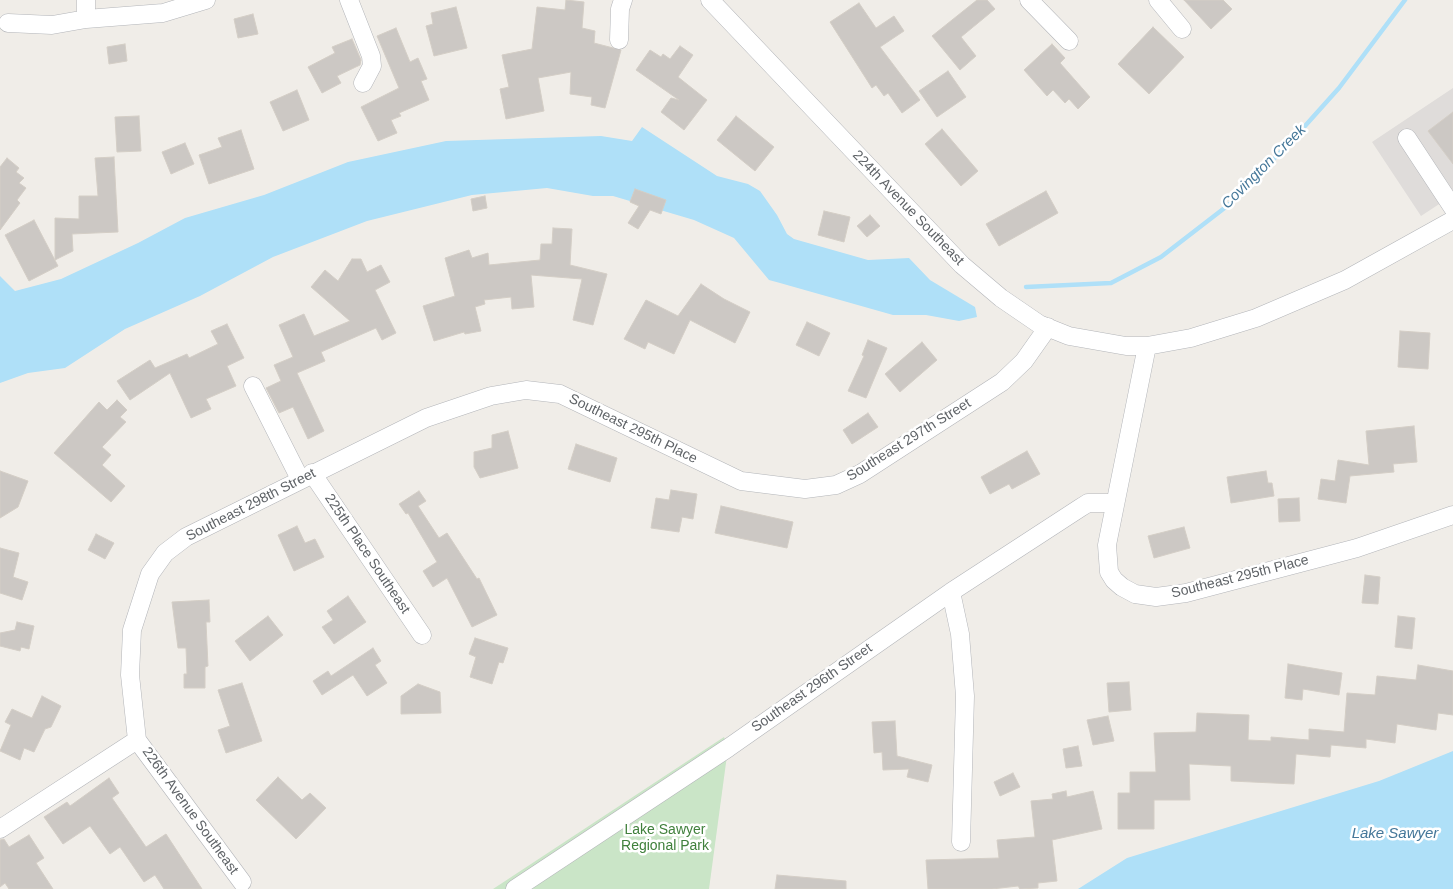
<!DOCTYPE html>
<style>
body{margin:0}
canvas{display:block;background:#f0ede8}
</style>
<canvas width="1453" height="889"></canvas>
<script>
const g = document.querySelector('canvas').getContext('2d');
g.lineJoin = 'round';
function paint(path, color) {
  g.fillStyle = color;
  g.fill(path, 'evenodd');
}
function toPath(rows) {
  const path = new Path2D();
  for (const r of rows) {
    path.moveTo(r[0], r[1]);
    for (let i = 2; i < r.length; i += 2) path.lineTo(r[i], r[i + 1]);
  }
  return path;
}
function strokePath(path, color, width, dash) {
  g.strokeStyle = color;
  g.lineWidth = width;
  g.lineCap = dash ? 'butt' : 'round';
  g.setLineDash(dash || []);
  g.stroke(path);
}
function label(font, color, halo, rows, align = 'center') {
  g.font = font + ' Arial,sans-serif';
  g.lineWidth = 5;
  g.setLineDash([]);
  g.textBaseline = 'middle';
  g.strokeStyle = halo;
  g.fillStyle = color;
  for (const [text, x, y, turn = 0] of rows) {
    g.save();
    g.translate(x, y);
    g.rotate((+turn || 0) * Math.PI / 180);
    g.textAlign = isNaN(turn) ? turn : align;
    if (halo) g.strokeText(text, 0, 0);
    g.fillText(text, 0, 0);
    g.restore();
  }
}
const industrial = toPath([
 [1453,88,1453,195,1421,216,1372,142]
]);
const green = toPath([
 [724,737,728,748,709,889,493,889]
]);
const water = toPath([
 [642,127,717,176,748,184,760,191,777,215,787,234,794,239,868,260,909,258,930,280,975,307,977,317,959,321,926,315,893,315,780,283,769,280,734,238,694,220,613,196,593,196,547,188,472,195,367,221,273,257,200,296,125,329,65,368,28,373,0,383,0,276,15,291,61,279,138,243,185,218,264,195,348,162,446,141,601,136,632,141],
 [1453,751,1453,889,1078,889,1127,858,1379,781]
]);
const stream = toPath([
 [1026,287,1111,283,1161,257,1231,203,1296,136,1339,88,1405,0]
]);
const building = toPath([
 [566,0,584,2,582,28,595,31,594,43,621,50,605,108,591,105,592,97,570,94,571,72,538,78,544,111,506,119,500,89,509,87,502,55,532,49,537,7,565,10,566,0],
 [977,0,987,0,995,9,961,37,976,56,960,70,932,36,977,0],
 [1184,0,1223,0,1232,9,1211,29,1184,0],
 [859,3,876,28,894,16,904,31,880,47,920,100,902,113,888,93,884,96,876,85,872,88,830,22,859,3],
 [456,7,467,48,434,56,426,26,433,24,431,13,456,7],
 [253,14,258,34,238,38,234,19,253,14],
 [1153,27,1184,57,1149,94,1118,64,1153,27],
 [396,28,410,62,418,58,427,79,421,81,429,100,399,113,401,116,391,120,397,133,378,141,361,107,399,88,377,36,396,28],
 [352,39,361,60,360,65,337,76,341,83,322,93,308,67,335,53,332,47,352,39],
 [125,44,127,61,109,64,107,47,125,44],
 [1052,44,1065,58,1060,63,1090,97,1078,109,1069,99,1065,103,1053,90,1047,96,1024,70,1052,44],
 [680,46,693,55,678,77,707,100,684,130,661,112,671,98,679,100,636,70,650,50,661,57,663,54,670,59,680,46],
 [948,71,966,97,937,117,919,91,948,71],
 [297,90,309,120,283,131,270,102,297,90],
 [1453,112,1453,164,1428,131,1453,112],
 [139,116,141,151,117,152,115,117,139,116],
 [736,116,774,147,755,171,717,140,736,116],
 [942,129,978,171,961,186,925,144,942,129],
 [241,130,254,169,209,184,199,155,222,147,218,138,241,130],
 [185,143,194,164,171,174,162,152,185,143],
 [114,157,118,232,72,234,73,251,55,260,55,218,79,219,79,196,98,196,95,158,114,157],
 [7,158,19,168,16,172,24,178,19,183,26,188,17,200,20,203,0,230,0,167,7,158],
 [635,189,666,200,661,214,650,210,638,229,628,223,639,206,630,202,635,189],
 [1046,191,1058,213,999,246,986,224,1046,191],
 [485,196,487,208,473,211,471,199,485,196],
 [824,211,850,217,844,242,818,235,824,211],
 [870,215,880,226,867,237,857,226,870,215],
 [34,220,58,266,29,281,5,235,34,220],
 [553,228,572,229,570,265,607,274,593,325,573,320,582,279,531,275,534,307,512,309,511,297,484,300,485,304,475,307,481,331,465,334,464,332,434,341,423,306,455,296,445,258,469,250,472,258,488,253,489,265,540,260,541,244,552,244,553,228],
 [352,259,361,259,367,272,381,265,390,282,375,290,396,333,382,340,376,328,321,352,325,361,297,373,324,431,308,439,293,407,279,413,266,388,281,381,274,365,293,357,279,325,304,314,314,336,350,321,311,287,325,270,338,281,352,259],
 [701,284,724,299,750,312,735,343,690,320,674,354,648,342,645,349,624,339,646,300,678,316,701,284],
 [807,322,830,333,819,356,796,345,807,322],
 [227,324,244,358,227,366,236,386,206,399,211,409,191,418,170,373,130,400,117,381,150,360,155,368,187,354,189,358,218,344,211,331,227,324],
 [1400,331,1430,333,1428,369,1398,367,1400,331],
 [868,340,887,348,866,398,848,391,864,356,862,355,868,340],
 [922,342,937,360,900,392,885,374,922,342],
 [117,400,127,410,120,417,126,422,102,447,111,455,102,465,125,486,111,502,54,453,99,402,107,410,117,400],
 [868,413,878,427,852,444,843,430,868,413],
 [1414,426,1417,462,1393,464,1394,472,1350,476,1346,503,1318,499,1321,479,1335,481,1338,460,1369,465,1366,431,1414,426],
 [508,431,518,468,480,478,474,467,474,452,492,448,492,435,508,431],
 [576,444,617,458,610,482,568,469,576,444],
 [1027,451,1040,474,1012,489,1009,484,990,494,981,477,1027,451],
 [0,471,28,481,18,507,0,518,0,471],
 [1266,471,1268,483,1272,483,1274,496,1231,503,1227,477,1266,471],
 [671,490,697,494,693,519,682,517,679,532,651,528,656,498,669,500,671,490],
 [419,491,426,501,418,506,439,538,447,533,477,579,479,578,497,615,472,627,447,578,433,587,423,571,437,562,408,513,406,514,399,504,419,491],
 [1299,498,1300,521,1279,522,1278,499,1299,498],
 [721,506,793,522,787,548,715,533,721,506],
 [297,526,305,543,315,539,324,557,294,571,278,535,297,526],
 [1184,527,1190,548,1154,558,1148,536,1184,527],
 [96,534,114,543,105,559,88,550,96,534],
 [0,548,19,553,13,577,28,582,22,600,0,593,0,548],
 [1365,575,1380,577,1378,604,1362,603,1365,575],
 [348,596,366,622,334,644,322,627,333,620,327,611,348,596],
 [209,600,210,622,206,622,208,666,205,667,205,688,184,688,184,674,187,674,186,648,178,648,172,602,209,600],
 [268,616,283,635,250,661,235,641,268,616],
 [1398,616,1415,618,1412,649,1395,647,1398,616],
 [17,622,34,626,29,649,21,647,20,651,0,646,0,633,15,630,17,622],
 [475,638,508,648,503,663,499,662,492,684,470,677,476,657,469,654,475,638],
 [373,648,381,661,375,665,387,683,367,696,353,675,322,695,313,681,328,671,331,676,373,648],
 [1288,664,1342,673,1339,695,1303,689,1302,700,1285,698,1288,664],
 [1418,665,1453,671,1453,715,1438,713,1436,730,1397,724,1395,743,1366,739,1366,748,1331,745,1330,757,1296,754,1294,784,1231,781,1231,766,1189,764,1190,800,1154,800,1154,829,1118,829,1118,793,1130,793,1130,772,1156,772,1154,733,1196,732,1197,713,1249,715,1248,740,1271,741,1271,737,1309,740,1309,729,1344,732,1347,693,1375,695,1377,676,1416,680,1418,665],
 [1129,682,1131,710,1109,712,1107,683,1129,682],
 [242,683,262,741,226,753,218,730,230,726,218,690,242,683],
 [418,684,440,692,441,713,401,714,401,696,418,684],
 [42,696,61,706,51,727,45,729,34,752,24,748,20,760,0,751,11,725,5,722,12,709,32,718,42,696],
 [1108,716,1114,741,1093,745,1087,720,1108,716],
 [895,721,897,756,932,765,928,782,907,777,909,769,883,770,882,752,874,753,872,722,895,721],
 [1078,746,1082,766,1066,768,1063,749,1078,746],
 [1013,773,1020,787,1000,796,994,782,1013,773],
 [278,777,302,800,310,793,326,808,296,839,256,800,278,777],
 [109,778,119,793,112,798,146,847,166,834,202,889,164,889,155,875,144,882,120,847,110,854,90,826,63,844,44,817,67,802,70,806,109,778],
 [1066,791,1067,797,1093,791,1102,829,1052,840,1057,881,1038,883,1038,888,1020,889,1018,886,992,889,928,889,926,860,999,858,997,840,1035,837,1031,801,1053,799,1052,794,1066,791],
 [29,835,44,858,36,863,53,889,9,889,5,883,0,887,0,840,4,839,9,847,29,835],
 [777,875,846,881,846,889,775,889,777,875]
]);
const minor = toPath([
 [86,0,86,19],
 [349,0,371,56,372,66,363,83],
 [710,0,962,265,1001,298,1039,324,1069,336,1126,346,1147,346,1191,338,1256,318,1345,280,1453,220],
 [1029,0,1069,41],
 [1158,0,1182,29],
 [8,23,52,25,86,19,163,13,206,0],
 [619,40,620,9,623,0],
 [1407,138,1453,208],
 [1147,346,1107,545,1109,572,1114,580,1122,587,1135,594,1156,597,1186,593,1357,548,1453,515],
 [253,386,300,479],
 [312,473,422,635],
 [951,592,960,634,965,696,961,842],
 [0,829,137,740],
 [242,882,137,740,130,675,132,630,150,574,165,553,186,537,426,418,491,396,526,390,560,394,741,481,805,489,836,485,860,474,1002,382,1024,361,1048,327],
 [515,889,728,748,951,592,1080,508,1088,503,1115,503]
]);
const streetNames = [
 ["224th Avenue Southeast",908,208,46],
 ["Southeast 295th Place",633,429,26],
 ["Southeast 297th Street",909,440,-32],
 ["Southeast 298th Street",251,505,-27],
 ["225th Place Southeast",367,554,56],
 ["Southeast 295th Place",1240,577,-14],
 ["Southeast 296th Street",812,688,-35],
 ["226th Avenue Southeast",190,811,54]
];
const parkNames = [
 ["Lake Sawyer",665,830],
 ["Regional Park",665,846]
];
const waterNames = [
 ["Covington Creek",1264,167,-45],
 ["Lake Sawyer",1395,834]
];
paint(industrial, '#dfdcda');
paint(green, '#cae5c7');
paint(water, '#afe0f8');
strokePath(stream, '#afe0f8', 4.5);
paint(building, '#ccc8c4');
strokePath(building, '#d4cec6', 1);
strokePath(minor, '#b3b5b9', 19);
strokePath(minor, '#fff', 18);
label('14px', '#5f6367', '#fff', streetNames);
label('14px', '#40803c', '#fff', parkNames);
label('italic 15px', '#457799', '#fff', waterNames);
</script>
